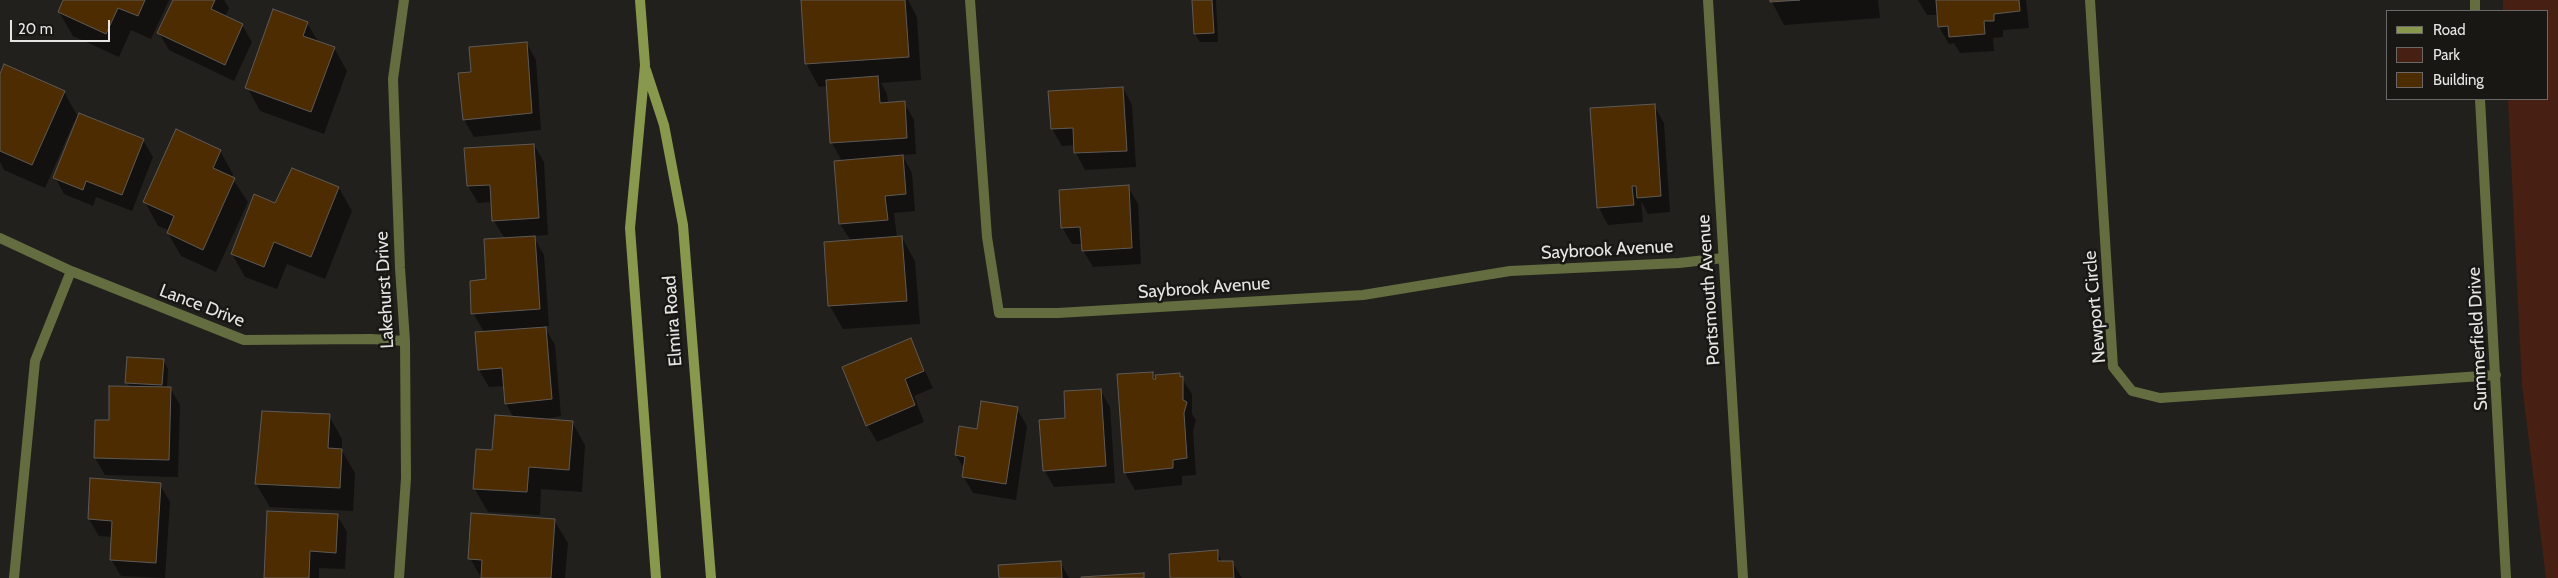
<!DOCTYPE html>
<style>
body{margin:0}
#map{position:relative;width:2558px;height:578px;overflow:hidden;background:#22201d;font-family:Cabin,sans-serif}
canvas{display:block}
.legend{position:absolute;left:2386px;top:10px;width:162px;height:90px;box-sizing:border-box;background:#181714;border:1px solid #6a6967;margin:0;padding:6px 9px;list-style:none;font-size:15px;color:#e6e5e3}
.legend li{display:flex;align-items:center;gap:10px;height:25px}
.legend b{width:25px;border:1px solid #6a6967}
.scale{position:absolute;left:10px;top:20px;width:100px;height:22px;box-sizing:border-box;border:2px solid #e6e5e3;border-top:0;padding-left:6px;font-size:15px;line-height:18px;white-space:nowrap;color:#e6e5e3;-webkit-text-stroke:4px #181714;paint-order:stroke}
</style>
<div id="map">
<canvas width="2558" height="578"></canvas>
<ul class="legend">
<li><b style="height:6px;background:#88994d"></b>Road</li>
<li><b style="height:14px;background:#471f13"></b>Park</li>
<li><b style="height:14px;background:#4e2c01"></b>Building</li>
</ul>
<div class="scale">20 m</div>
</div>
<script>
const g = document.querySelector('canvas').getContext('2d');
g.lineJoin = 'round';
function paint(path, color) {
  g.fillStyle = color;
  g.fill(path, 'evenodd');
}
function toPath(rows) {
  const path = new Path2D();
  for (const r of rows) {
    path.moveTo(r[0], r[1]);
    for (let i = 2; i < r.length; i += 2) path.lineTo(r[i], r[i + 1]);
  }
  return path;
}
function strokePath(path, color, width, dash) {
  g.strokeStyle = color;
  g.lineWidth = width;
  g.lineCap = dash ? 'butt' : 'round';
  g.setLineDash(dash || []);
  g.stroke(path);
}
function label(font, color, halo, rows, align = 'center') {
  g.font = font + ' Cabin,sans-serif';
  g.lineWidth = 5;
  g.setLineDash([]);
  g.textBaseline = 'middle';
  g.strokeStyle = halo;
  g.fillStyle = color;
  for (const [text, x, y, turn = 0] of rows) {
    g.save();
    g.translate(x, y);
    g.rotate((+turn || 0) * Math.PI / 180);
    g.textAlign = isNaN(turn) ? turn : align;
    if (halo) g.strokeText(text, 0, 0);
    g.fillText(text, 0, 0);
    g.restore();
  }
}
const green = toPath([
 [2503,0,2558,0,2558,578,2546,578,2522,385,2508,99,2547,99,2547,11,2503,11]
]);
const shadow = toPath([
 [61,0,169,0,151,39,131,30,119,57,73,36,59,12,64,2],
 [174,0,224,0,229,8,225,17,242,25,252,42,234,81,169,50,159,33],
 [802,0,908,0,917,17,921,80,881,83,887,94,888,104,904,103,914,120,916,154,902,155,912,173,915,211,894,213,897,238,902,238,915,261,920,324,843,329,830,306,851,241,840,224,835,162,842,161,832,143,828,86,819,87,806,63],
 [1193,0,1216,0,1218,42,1200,42,1195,34],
 [1771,0,1878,0,1880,18,1784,25],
 [1918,0,2026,0,2029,28,2003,30,2003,37,1993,38,1994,51,1960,53,1954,43,1949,44,1939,27,1938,15,1927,15],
 [307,23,319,43,334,48,347,71,324,134,260,111,247,87],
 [527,44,536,60,541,130,474,137,464,120,472,73],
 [0,77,64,92,78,117,143,140,153,157,132,211,96,197,93,206,64,194,55,177,76,122,74,122,45,188,4,170,0,162],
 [1123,88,1132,105,1136,167,1085,170,1076,153,1075,145,1062,146,1052,129],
 [1654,106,1664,123,1670,212,1648,214,1641,201,1643,222,1608,225,1599,208],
 [534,145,544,162,548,235,533,236,544,255,549,326,544,326,555,345,561,416,539,420,572,422,585,445,582,492,541,489,540,515,488,512,474,488,514,418,506,404,505,386,489,387,479,370,484,332,473,313,505,239,494,221,492,202,478,203,468,186,466,149],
 [220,151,233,174,232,178,248,202,216,272,181,256,168,233,169,230,158,226,145,202],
 [1128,187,1138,204,1141,264,1093,267,1083,250,1083,244,1072,244,1062,227],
 [339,188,352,211,325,279,287,264,277,289,245,277,232,254,275,204],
 [910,340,933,388,914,396,924,422,877,442,867,425],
 [163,360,168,369,167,388,170,388,180,405,178,477,105,475,95,458,110,422,130,387,127,383],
 [1152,373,1157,382,1179,374,1192,394,1192,414,1196,420,1193,431,1196,475,1182,476,1182,485,1135,490,1125,473],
 [1100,390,1110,407,1115,483,1054,487,1044,470,1066,420],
 [1017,409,1027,426,1016,500,973,493,963,476,965,470,956,455,978,430],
 [329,416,342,439,342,451,355,473,353,511,270,507,256,484],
 [160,485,170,502,165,578,121,576,111,559,112,537,99,536,89,519],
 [337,515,347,532,345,569,319,568,319,578,265,578],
 [554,520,568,543,565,578,481,578,470,558],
 [1217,552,1223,563,1232,562,1242,578,1171,578],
 [1060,562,1069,578,1000,578]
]);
const building = toPath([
 [63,0,145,0,138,16,118,8,106,34,58,12,63,0],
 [173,0,215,0,211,9,243,24,225,65,157,33,173,0],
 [801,0,905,0,909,57,805,64,801,0],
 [1192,0,1212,0,1214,33,1194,34,1192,0],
 [1770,0,1800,0,1770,2,1770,0],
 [1936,0,2019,0,2020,11,1994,14,1994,21,1984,21,1985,34,1949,37,1948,26,1938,27,1936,0],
 [273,9,308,22,303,36,335,47,311,112,245,88,273,9],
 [527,42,532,113,463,120,458,73,471,72,469,47,527,42],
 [4,64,65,91,32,165,0,151,0,74,4,64],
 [878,76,880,103,905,101,907,138,830,143,826,80,878,76],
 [1123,87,1127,151,1074,153,1073,128,1051,129,1048,91,1123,87],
 [1655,104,1661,196,1637,198,1636,186,1632,186,1634,205,1597,208,1590,108,1655,104],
 [79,113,144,139,122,195,86,181,83,190,53,178,79,113],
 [176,129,221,150,213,168,235,178,203,250,167,233,174,216,143,202,176,129],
 [534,144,539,218,492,221,490,185,467,186,464,148,534,144],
 [903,155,906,194,885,196,888,220,839,224,834,161,903,155],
 [292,168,339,187,311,257,274,242,264,267,231,254,254,194,275,203,292,168],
 [1129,185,1132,248,1082,251,1080,227,1061,228,1059,190,1129,185],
 [535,236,540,309,471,314,470,281,486,279,484,239,535,236],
 [902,236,907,301,828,306,824,242,902,236],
 [546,327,552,399,505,404,502,368,478,370,475,332,546,327],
 [911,338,924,371,905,379,915,405,866,426,842,367,911,338],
 [127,357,164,359,162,385,125,383,127,357],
 [1153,372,1153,379,1156,379,1155,375,1180,373,1180,377,1183,376,1183,400,1187,402,1184,413,1187,458,1173,460,1173,468,1124,473,1117,374,1153,372],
 [109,386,171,387,169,460,94,458,95,420,109,420,109,386],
 [1101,389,1106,466,1043,471,1039,420,1065,418,1064,391,1101,389],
 [981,401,1018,407,1006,484,962,477,965,457,955,455,959,426,977,429,981,401],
 [262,411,330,414,328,448,342,449,340,488,255,484,262,411],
 [495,415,573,421,569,470,529,467,527,492,473,489,476,449,492,450,495,415],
 [90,478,161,483,156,563,110,560,112,521,88,519,90,478],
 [267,511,338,514,336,553,310,551,309,578,264,578,267,511],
 [471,513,555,519,551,578,481,578,482,560,468,559,471,513],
 [1218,550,1218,561,1233,561,1234,578,1170,578,1169,554,1218,550],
 [1061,561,1062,578,999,578,998,565,1061,561],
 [1144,573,1144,578,1081,578,1081,577,1144,573]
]);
const street = toPath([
 [970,0,987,237,999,313,1058,313,1363,295,1510,271,1679,263,1723,258],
 [1708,0,1743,578],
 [2090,0,2113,367,2132,391,2160,398,2496,375],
 [2475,0,2475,11],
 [2480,99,2506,578],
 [0,238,71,271,244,340,371,339,405,341],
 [14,578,35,361,71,271],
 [399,578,406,478,405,341,400,268,393,79,404,0]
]);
const secondary = toPath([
 [640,0,645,65,630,228,656,578],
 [646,70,664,125,683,225,711,578]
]);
const streetNames = [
 ["Saybrook Avenue",1607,250,-3],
 ["Saybrook Avenue",1204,288,-4],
 ["Lakehurst Drive",385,290,-93],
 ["Portsmouth Avenue",1709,290,-94],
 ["Lance Drive",202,306,21],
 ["Newport Circle",2095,307,-95],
 ["Elmira Road",673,321,-94],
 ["Summerfield Drive",2478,339,-93]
];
paint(green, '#471f13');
paint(shadow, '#0007');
paint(building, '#4e2c01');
strokePath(building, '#5d5a57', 1);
strokePath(street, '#636d3f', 10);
strokePath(secondary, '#88994d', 10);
label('18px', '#e6e5e3', '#181714', streetNames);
</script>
